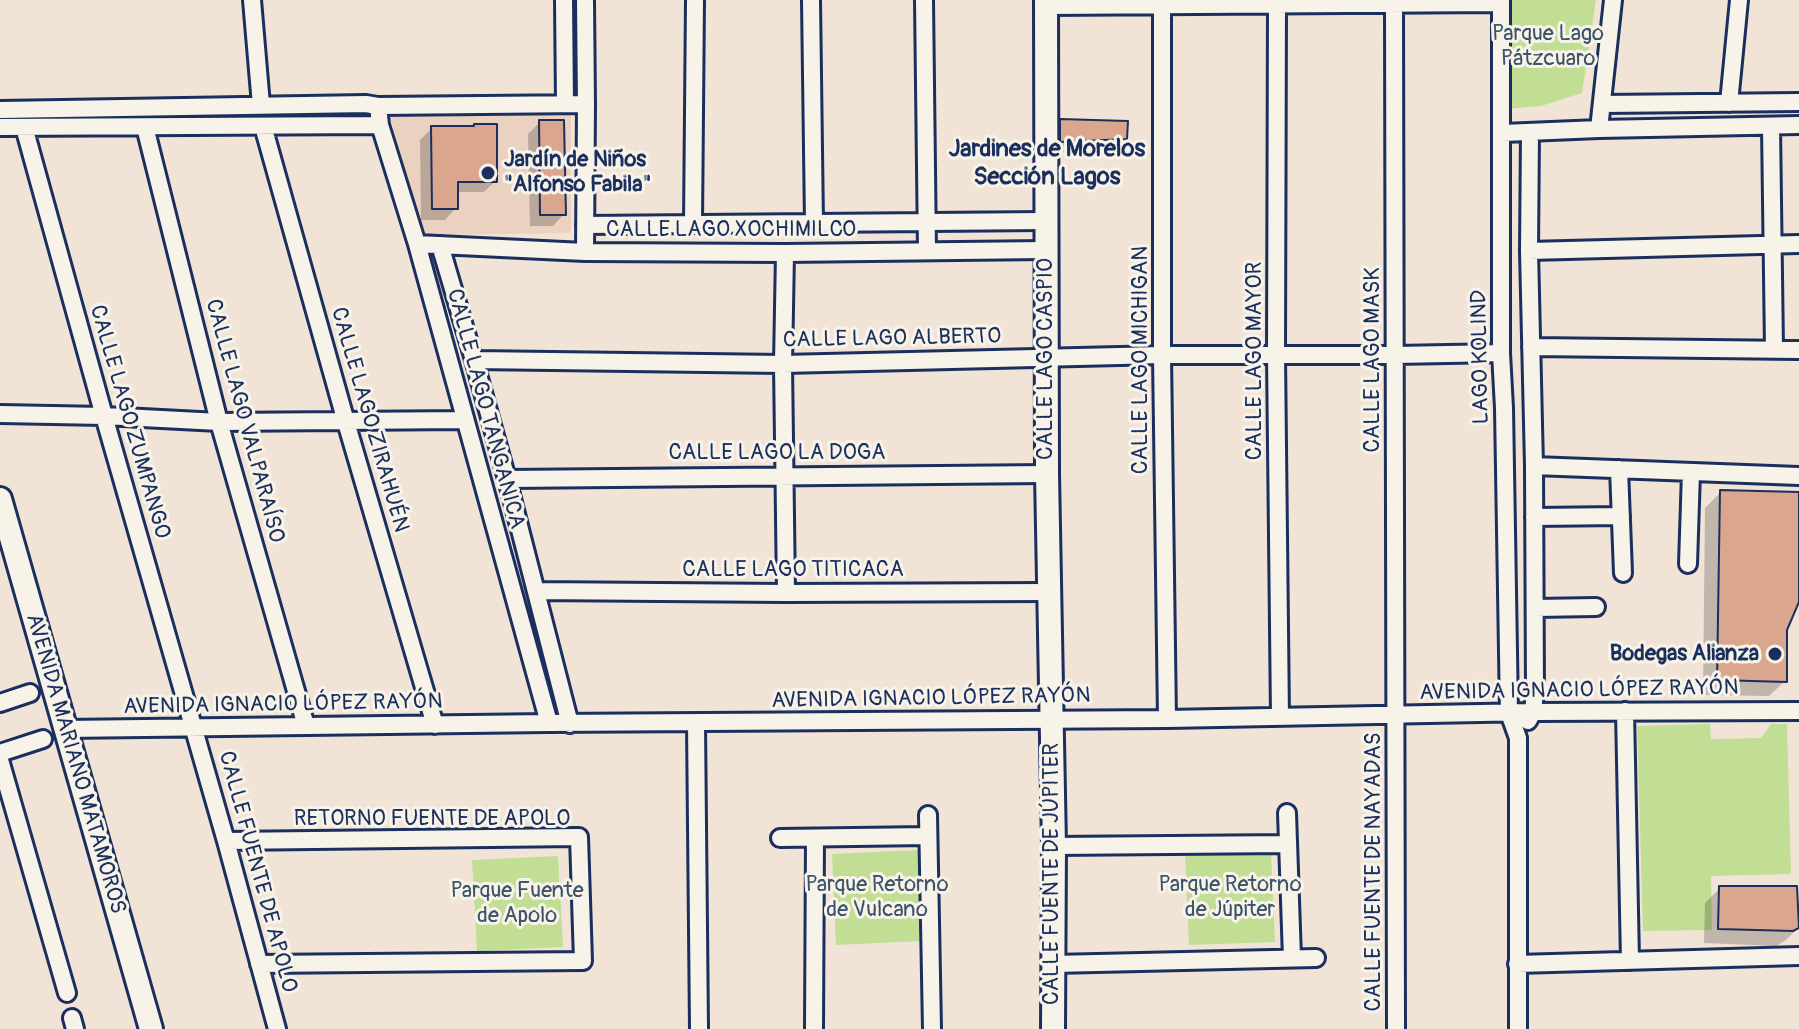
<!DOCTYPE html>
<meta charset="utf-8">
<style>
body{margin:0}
canvas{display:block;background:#f1e4d6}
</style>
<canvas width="1799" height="1029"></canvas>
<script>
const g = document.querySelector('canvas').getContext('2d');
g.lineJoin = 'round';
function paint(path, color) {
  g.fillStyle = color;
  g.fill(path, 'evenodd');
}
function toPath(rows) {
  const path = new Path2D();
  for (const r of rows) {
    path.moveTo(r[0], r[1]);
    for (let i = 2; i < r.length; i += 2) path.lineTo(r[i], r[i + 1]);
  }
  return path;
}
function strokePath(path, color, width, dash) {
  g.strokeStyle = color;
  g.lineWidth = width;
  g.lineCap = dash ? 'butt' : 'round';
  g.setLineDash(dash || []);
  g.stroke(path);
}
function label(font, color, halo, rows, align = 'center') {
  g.font = font + ' Pangolin,sans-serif';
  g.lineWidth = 6;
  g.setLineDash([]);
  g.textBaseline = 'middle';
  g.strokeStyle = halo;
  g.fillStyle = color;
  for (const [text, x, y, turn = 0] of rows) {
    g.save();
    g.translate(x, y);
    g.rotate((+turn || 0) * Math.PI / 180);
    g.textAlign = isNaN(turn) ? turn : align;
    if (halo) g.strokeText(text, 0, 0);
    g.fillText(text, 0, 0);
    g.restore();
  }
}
const built = toPath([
 [389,113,571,113,571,233,423,235]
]);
const green = toPath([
 [1505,0,1596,0,1582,93,1541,106,1508,109],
 [1710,724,1711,739,1761,738,1771,724,1787,724,1791,874,1711,876,1712,930,1643,931,1637,726],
 [918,850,922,941,836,945,832,854],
 [1271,850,1275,942,1189,945,1185,854],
 [558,856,563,947,477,951,472,860]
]);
const shadow = toPath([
 [1061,121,1125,138,1114,150,1050,152,1050,132],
 [540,122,564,214,553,226,530,226,528,134],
 [432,128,495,181,484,192,456,192,456,208,445,220,421,220,420,140],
 [1721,492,1799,494,1799,597,1785,629,1785,681,1769,696,1703,695,1705,508],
 [1720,888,1796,888,1799,908,1799,927,1786,940,1776,946,1704,943,1705,903]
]);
const building = toPath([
 [1060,119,1128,121,1127,139,1060,142,1060,119],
 [539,120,564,120,566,215,540,215,539,120],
 [474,124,497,124,497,182,458,182,458,209,432,209,431,126,474,126,474,124],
 [1720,490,1799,492,1799,602,1787,630,1787,682,1717,680,1720,490],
 [1719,886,1797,886,1799,928,1793,931,1718,929,1719,886]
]);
const minor = toPath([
 [252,0,261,105],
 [564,0,565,104],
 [811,0,814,223],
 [924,0,927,251],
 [1162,0,1162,355,1167,719],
 [1501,0,1501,353,1504,408,1509,713,1518,738,1518,1029],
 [1277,4,1276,355,1280,717],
 [1394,5,1396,1029],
 [1045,6,1501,3],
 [1729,103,1739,0],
 [1603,104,1799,102],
 [378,106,380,125,417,244,549,723],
 [0,110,366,104,378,106,586,104],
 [263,126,346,422,435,725],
 [1771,126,1774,349],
 [0,127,380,125],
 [24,127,104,416,226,841,277,1029],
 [145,127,219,422,306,726],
 [1599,129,1613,0],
 [1503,133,1599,129,1799,125],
 [693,224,695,0],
 [585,225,1045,221],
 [417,244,585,252,785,253,1045,250],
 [440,245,474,360,507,479,570,724],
 [1529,251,1799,244],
 [585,252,586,104,585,0],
 [785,253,783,364,786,593],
 [1531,347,1799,350],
 [474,360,783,364,1162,355,1395,355,1501,353],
 [0,414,104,416,219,422,465,420],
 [1534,466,1799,476],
 [1619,469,1623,573],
 [507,479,1047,474],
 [1534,517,1621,516],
 [1688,564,1691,472],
 [536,591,786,593,1049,592],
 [1535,608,1596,607],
 [0,703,30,693],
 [1625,711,1630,961],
 [1528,721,1533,712,1535,692,1534,466,1529,251,1530,132],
 [696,723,699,1029],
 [64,729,549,723,1167,719,1533,712,1799,711],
 [0,753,43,739],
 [0,760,67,993],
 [1287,813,1292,958],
 [928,815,932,1029],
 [780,838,928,836],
 [226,841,579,837,583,961,259,964],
 [1054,846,1288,844],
 [1053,964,1316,958],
 [1517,964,1799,956],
 [72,1018,75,1029],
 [814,1029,815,838]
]);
const tertiary = toPath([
 [1046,0,1047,474,1054,846,1053,1029],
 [0,499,151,1029]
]);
const markers = [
 [488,173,8,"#1b2f5e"],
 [1775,654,8,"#1b2f5e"]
];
const parkNames = [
 ["Parque Lago",1548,34],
 ["Pátzcuaro",1548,59],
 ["Parque Retorno",877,885],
 ["de Vulcano",877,910],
 ["Parque Retorno",1230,885],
 ["de Júpiter",1230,910],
 ["Parque Fuente",517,891],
 ["de Apolo",517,916]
];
const poiNames = [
 ["Jardín de Niños",504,160],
 ["\"Alfonso Fabila\"",504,185],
 ["Bodegas Alianza",1759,654,"right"]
];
const streetNames = [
 ["CALLE LAGO XOCHIMILCO",731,230],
 ["CALLE LAGO ALBERTO",892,339,-1],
 ["LAGO KOLIND",1481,357,-91],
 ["CALLE LAGO CASPIO",1046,359,-90],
 ["CALLE LAGO MICHIGAN",1141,360,-90],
 ["CALLE LAGO MASK",1373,360,-90],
 ["CALLE LAGO MAYOR",1255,361,-90],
 ["CALLE LAGO TANGANICA",485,409,75],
 ["CALLE LAGO ZIRAHUÉN",369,420,74],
 ["CALLE LAGO VALPARAÍSO",244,421,75],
 ["CALLE LAGO ZUMPANGO",129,422,74],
 ["CALLE LAGO LA DOGA",777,453],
 ["CALLE LAGO TITICACA",793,570],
 ["AVENIDA IGNACIO LÓPEZ RAYÓN",1579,691,-1],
 ["AVENIDA IGNACIO LÓPEZ RAYÓN",931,699,-1],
 ["AVENIDA IGNACIO LÓPEZ RAYÓN",283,705,-1],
 ["AVENIDA MARIANO MATAMOROS",75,764,74],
 ["RETORNO FUENTE DE APOLO",432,819],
 ["CALLE FUENTE DE APOLO",257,872,75],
 ["CALLE FUENTE DE NAYADAS",1374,872,-90],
 ["CALLE FUENTE DE JÚPITER",1052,874,-90]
];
const neighbourhoodNames = [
 ["Jardines de Morelos",1047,150],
 ["Sección Lagos",1047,178]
];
paint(built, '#ead1c0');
paint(green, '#c2de95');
paint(shadow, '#0003');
paint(building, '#daa68e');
strokePath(building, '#1b2f5e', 2);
strokePath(minor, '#1b2f5e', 22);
strokePath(tertiary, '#1b2f5e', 28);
strokePath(minor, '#f7f3e8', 16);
strokePath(tertiary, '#f7f3e8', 22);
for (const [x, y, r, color] of markers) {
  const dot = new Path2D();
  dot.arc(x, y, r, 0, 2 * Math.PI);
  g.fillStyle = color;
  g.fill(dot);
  strokePath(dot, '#f7f3e8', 3);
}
label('22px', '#3c5269', '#f7f3e8', parkNames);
label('bold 22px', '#1b2f5e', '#f7f3e8', poiNames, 'left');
label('22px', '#1b2f5e', '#f7f3e8', streetNames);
label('bold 24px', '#1b2f5e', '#f7f3e8', neighbourhoodNames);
</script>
